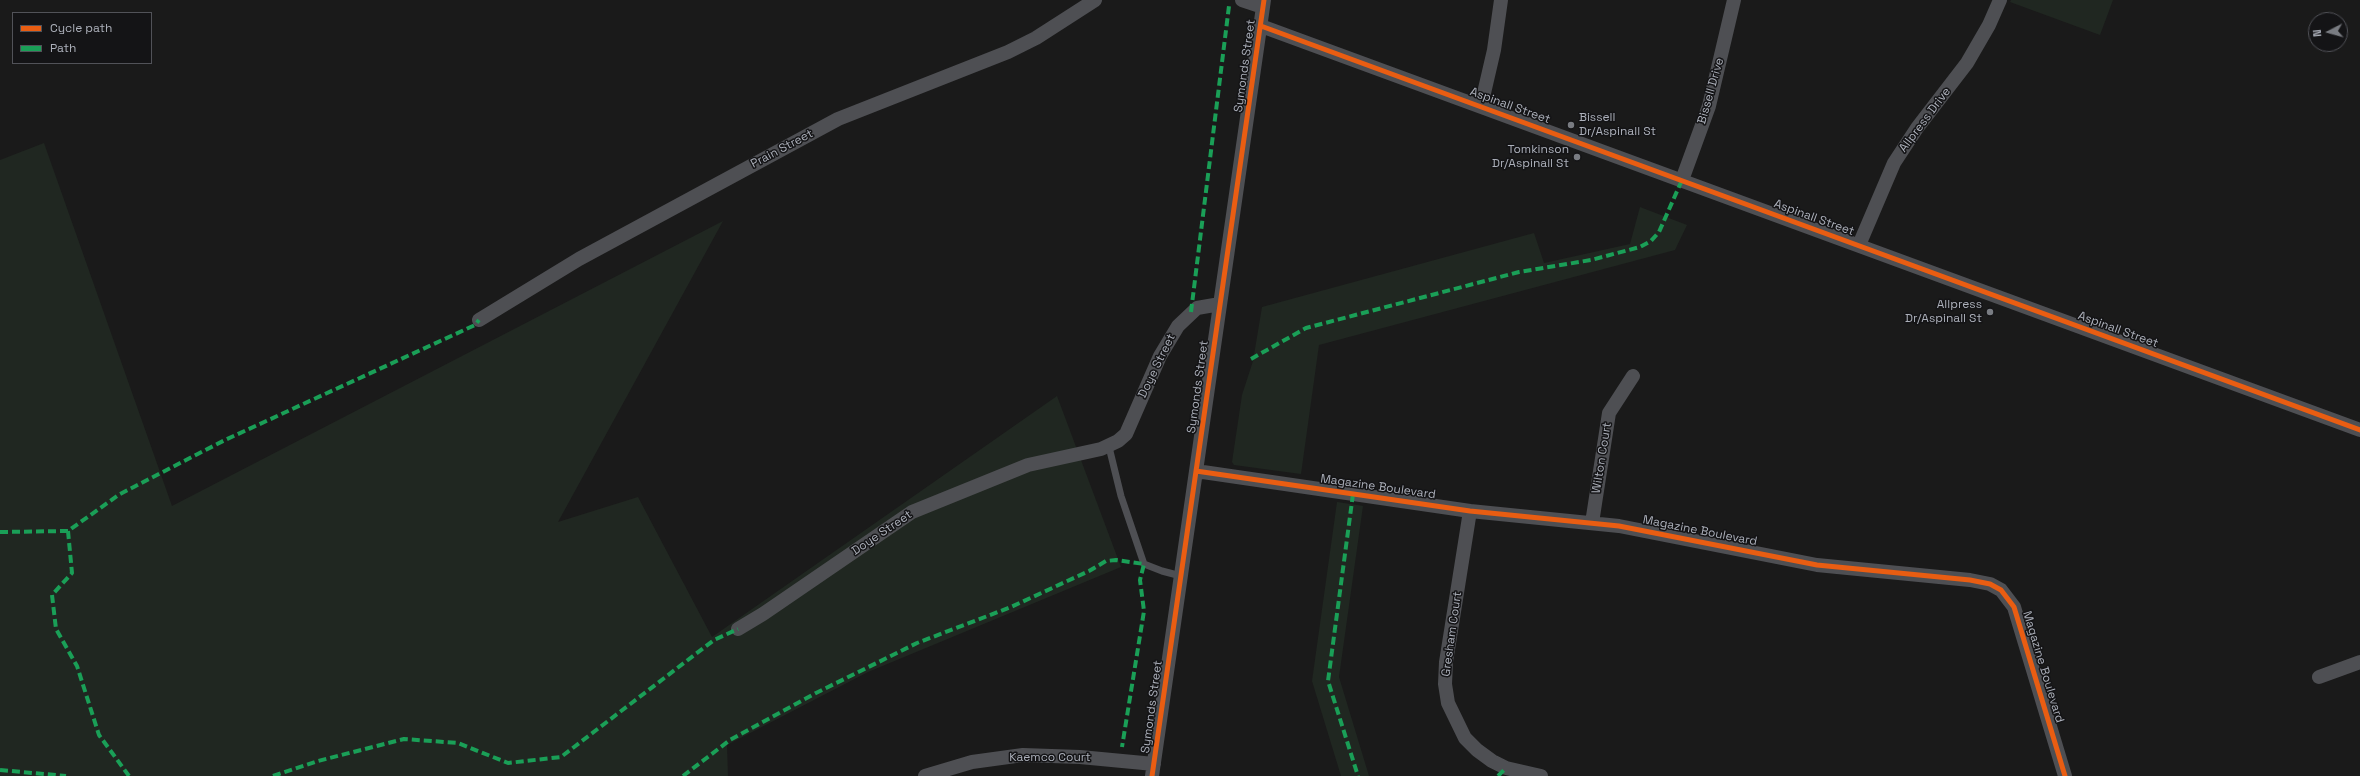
<!DOCTYPE html>
<style>
body{margin:0}
#map{position:relative;width:2360px;height:776px;overflow:hidden;background:#1a1a1a;font-family:"Space Grotesk",sans-serif}
canvas{display:block}
.legend{position:absolute;left:12px;top:12px;width:140px;height:52px;box-sizing:border-box;background:#141416;border:1px solid #515258;margin:0;padding:5px 7px;list-style:none;font-size:12px;color:#acb0ba}
.legend li{display:flex;align-items:center;gap:8px;height:20px}
.legend b{width:20px;border:1px solid #515258}
.north{position:absolute;left:2308px;top:12px;width:40px;height:40px;box-sizing:border-box;background:#141416;border:1px solid #515258;border-radius:50%;rotate:264deg;font-size:11px;font-weight:700;line-height:16px;text-align:center;color:#acb0ba}
.north::after{content:'';display:block;margin:auto;width:14px;height:18px;background:#797c82;clip-path:polygon(50% 0,100% 100%,50% 72%,0 100%)}
</style>
<div id="map">
<canvas width="2360" height="776"></canvas>
<ul class="legend">
<li><b style="height:5px;background:#e95d12"></b>Cycle path</li>
<li><b style="height:5px;background:#1a9f57"></b>Path</li>
</ul>
<div class="north">N</div>
</div>
<script>
const g = document.querySelector('canvas').getContext('2d');
g.lineJoin = 'round';
function paint(path, color) {
  g.fillStyle = color;
  g.fill(path, 'evenodd');
}
function toPath(rows) {
  const path = new Path2D();
  for (const r of rows) {
    path.moveTo(r[0], r[1]);
    for (let i = 2; i < r.length; i += 2) path.lineTo(r[i], r[i + 1]);
  }
  return path;
}
function strokePath(path, color, width, dash) {
  g.strokeStyle = color;
  g.lineWidth = width;
  g.lineCap = dash ? 'butt' : 'round';
  g.setLineDash(dash || []);
  g.stroke(path);
}
function label(font, color, halo, rows, align = 'center') {
  g.font = font + ' "Space Grotesk",sans-serif';
  g.lineWidth = 3;
  g.setLineDash([]);
  g.textBaseline = 'middle';
  g.strokeStyle = halo;
  g.fillStyle = color;
  for (const [text, x, y, turn = 0] of rows) {
    g.save();
    g.translate(x, y);
    g.rotate((+turn || 0) * Math.PI / 180);
    g.textAlign = isNaN(turn) ? turn : align;
    if (halo) g.strokeText(text, 0, 0);
    g.fillText(text, 0, 0);
    g.restore();
  }
}
const green = toPath([
 [2011,0,2113,0,2100,35,2010,2],
 [44,143,172,506,723,221,558,522,638,497,712,637,1057,396,1121,567,868,672,727,745,728,776,0,776,0,160],
 [1640,207,1687,225,1675,250,1319,345,1301,474,1234,465,1232,462,1242,395,1253,361,1262,307,1534,233,1544,263,1630,244],
 [1337,502,1363,506,1339,677,1369,776,1341,776,1312,681]
]);
const service = toPath([
 [1109,447,1121,496,1144,564,1162,571,1181,576]
]);
const minor = toPath([
 [1242,0,1263,7],
 [1261,26,2360,430],
 [1481,106,1494,50,1501,0],
 [1682,180,1709,106,1734,0],
 [1859,245,1894,163,1917,128,1967,63,1989,25,2000,0],
 [479,320,579,259,838,119,1008,52,1036,38,1095,0],
 [1196,471,1470,511,1619,526,1817,565,1970,580,1990,584,2001,590,2014,607,2065,776],
 [1470,511,1446,662,1445,684,1448,703,1465,738,1477,750,1492,761,1506,768,1541,776],
 [1592,523,1609,413,1633,376],
 [738,629,763,614,912,512,1028,465,1101,449,1118,441,1126,434,1160,356,1178,326,1197,308,1220,304],
 [2319,677,2360,662],
 [925,776,972,762,1023,755,1080,757,1154,764],
 [1152,776,1264,0]
]);
const quiet = toPath([
 [1191,312,1229,6],
 [1251,359,1306,328,1519,272,1591,260,1640,247,1651,241,1659,232,1682,180],
 [1353,494,1328,681,1358,776],
 [68,531,72,573,52,595,56,629,77,666,99,735,129,776],
 [0,532,68,531,120,494,225,440,475,325,479,320],
 [0,770,66,776],
 [273,776,318,761,404,739,458,743,508,763,561,757,714,640,738,629],
 [683,776,730,740,816,693,917,643,1011,607,1089,571,1106,561,1116,560,1144,564,1140,580,1144,611,1122,747],
 [1498,776,1506,768]
]);
const cycleway = toPath([
 [1261,26,2360,430],
 [1196,471,1470,511,1619,526,1817,565,1970,580,1990,584,2001,590,2014,607,2065,776],
 [1152,776,1264,0]
]);
const markers = [
 [1571,125,4,"#797c82"],
 [1577,157,4,"#797c82"],
 [1990,312,4,"#797c82"]
];
const streetNames = [
 ["Symonds Street",1245,66,-82],
 ["Bissell Drive",1711,91,-74],
 ["Aspinall Street",1510,106,20],
 ["Allpress Drive",1925,120,-53],
 ["Prain Street",782,149,-28],
 ["Aspinall Street",1814,218,20],
 ["Aspinall Street",2118,330,20],
 ["Doye Street",1157,366,-64],
 ["Symonds Street",1198,387,-82],
 ["Wilton Court",1602,458,-81],
 ["Magazine Boulevard",1378,487,8],
 ["Magazine Boulevard",1700,531,11],
 ["Doye Street",882,533,-34],
 ["Gresham Court",1452,634,-82],
 ["Magazine Boulevard",2043,667,73],
 ["Symonds Street",1152,707,-82],
 ["Kaemco Court",1050,758]
];
const poiNames = [
 ["Bissell",1579,118,"left"],
 ["Dr/Aspinall St",1579,132,"left"],
 ["Tomkinson",1569,150],
 ["Dr/Aspinall St",1569,164],
 ["Allpress",1982,305],
 ["Dr/Aspinall St",1982,319]
];
paint(green, '#202721');
strokePath(service, '#4e4f53', 7);
strokePath(minor, '#4e4f53', 14);
strokePath(quiet, '#1a9f57', 4, [8, 4]);
strokePath(cycleway, '#e95d12', 5);
for (const [x, y, r, color] of markers) {
  const dot = new Path2D();
  dot.arc(x, y, r, 0, 2 * Math.PI);
  g.fillStyle = color;
  g.fill(dot);
  strokePath(dot, '#141416', 1.5);
}
label('12px', '#acb0ba', '#141416', streetNames);
label('12px', '#acb0ba', '#141416', poiNames, 'right');
</script>
